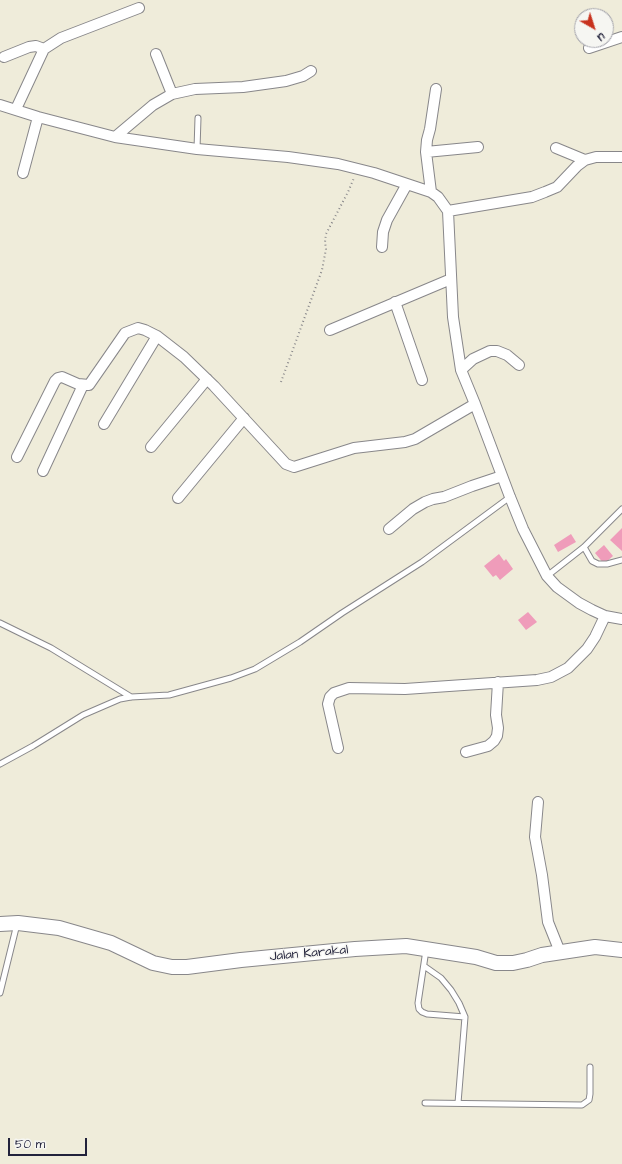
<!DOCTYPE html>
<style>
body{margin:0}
#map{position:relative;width:622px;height:1164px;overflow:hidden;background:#efecda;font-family:"Architects Daughter",sans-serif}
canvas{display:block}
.north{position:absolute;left:574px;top:8px;width:40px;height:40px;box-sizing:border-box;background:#f6f6f2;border:1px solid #a1a1a9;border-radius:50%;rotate:141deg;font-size:11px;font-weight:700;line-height:16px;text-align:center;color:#22223b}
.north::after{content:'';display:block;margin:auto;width:14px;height:18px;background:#c8321e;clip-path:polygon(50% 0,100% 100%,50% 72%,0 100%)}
.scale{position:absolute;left:8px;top:1138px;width:79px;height:18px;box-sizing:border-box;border:2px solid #22223b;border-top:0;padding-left:5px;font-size:12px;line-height:14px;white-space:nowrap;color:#22223b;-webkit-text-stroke:3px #f6f6f2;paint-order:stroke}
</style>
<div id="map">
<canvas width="622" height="1164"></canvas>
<div class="north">U</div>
<div class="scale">50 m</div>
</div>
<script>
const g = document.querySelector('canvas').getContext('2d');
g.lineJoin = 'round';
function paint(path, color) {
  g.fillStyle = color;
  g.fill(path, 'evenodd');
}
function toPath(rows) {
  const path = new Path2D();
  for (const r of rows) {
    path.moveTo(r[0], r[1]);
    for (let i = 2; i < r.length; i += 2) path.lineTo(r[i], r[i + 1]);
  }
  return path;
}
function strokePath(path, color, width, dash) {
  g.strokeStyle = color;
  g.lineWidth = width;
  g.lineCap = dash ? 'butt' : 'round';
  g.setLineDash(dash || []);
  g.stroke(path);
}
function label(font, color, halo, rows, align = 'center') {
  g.font = font + ' "Architects Daughter",sans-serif';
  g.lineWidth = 3;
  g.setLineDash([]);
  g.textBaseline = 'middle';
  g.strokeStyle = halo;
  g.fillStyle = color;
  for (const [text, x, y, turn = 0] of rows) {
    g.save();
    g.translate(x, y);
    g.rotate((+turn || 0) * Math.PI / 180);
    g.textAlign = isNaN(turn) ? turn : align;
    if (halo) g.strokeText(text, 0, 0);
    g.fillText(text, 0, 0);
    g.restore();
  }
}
const building = toPath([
 [622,528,622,551,610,540],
 [571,534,576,542,558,552,554,545],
 [604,545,613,556,604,564,595,553],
 [499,554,504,561,506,559,513,569,500,580,496,575,493,577,484,566],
 [528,612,537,622,526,630,518,620]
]);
const path = toPath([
 [281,382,322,270,326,249,325,242,326,234,348,192,354,178]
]);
const service = toPath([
 [197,149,198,118],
 [584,547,592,561,598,564,607,564,622,560],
 [547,576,584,547,622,509],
 [0,623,51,648,131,697],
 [0,764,33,746,83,715,120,699,131,697,169,695,231,678,255,669,300,642,342,613,422,562,510,497],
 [426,950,418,1003,419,1009,422,1012,427,1014,465,1017],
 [424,966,441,978,451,990,459,1003,465,1017,458,1103],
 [0,993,17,924],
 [425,1103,582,1105,589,1100,590,1094,590,1067]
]);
const minor = toPath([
 [589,48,622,37],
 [156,54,172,94],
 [4,57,29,47,36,46,44,49],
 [0,105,38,117,115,137,197,149,288,157,338,164,374,173,431,192,438,197,448,211,453,317,461,370,475,404,510,497,523,529,547,576,557,587,579,603,592,610,605,616,622,619],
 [16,109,44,49,61,38,139,8],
 [115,137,153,105,172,94,195,89,243,87,286,81,303,76,311,71],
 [556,148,585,160],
 [426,152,478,147],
 [23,173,38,117],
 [431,192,426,152,427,140,430,129,436,89],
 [448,211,532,197,545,192,557,187,577,166,585,160,596,157,622,157],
 [382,247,383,232,387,220,407,184],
 [395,302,422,380],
 [330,330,451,279],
 [461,370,473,359,490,351,497,351,507,355,519,365],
 [104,424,157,336],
 [151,447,207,379],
 [17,457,55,381,58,378,62,377,78,384,89,385,125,333,138,328,145,330,157,336,184,357,214,386,286,464,294,467,354,448,405,442,415,439,475,404],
 [43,471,83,385],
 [178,498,244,418],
 [389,529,413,509,425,502,433,499,444,497,472,486,502,476],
 [338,748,328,704,330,697,334,693,349,688,405,689,537,680,551,677,568,668,587,649,595,637,605,616],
 [466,752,488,746,494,741,497,736,498,728,496,715,498,682],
 [538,802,535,837,542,875,548,922,560,952]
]);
const secondary = toPath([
 [0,924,18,923,59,928,111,943,153,963,172,967,187,967,241,960,355,949,406,946,476,957,496,963,513,963,527,960,542,955,595,947,622,950]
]);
const streetNames = [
 ["Jalan Karakal",309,954,-5]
];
paint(building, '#ef9cba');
strokePath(service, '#88878a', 7);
strokePath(minor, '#88878a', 12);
strokePath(secondary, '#88878a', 16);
strokePath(path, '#88878a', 2, [1, 3]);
strokePath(service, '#fff', 5);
strokePath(minor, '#fff', 10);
strokePath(secondary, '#fff', 14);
label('13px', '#22223b', '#f6f6f2', streetNames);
</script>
